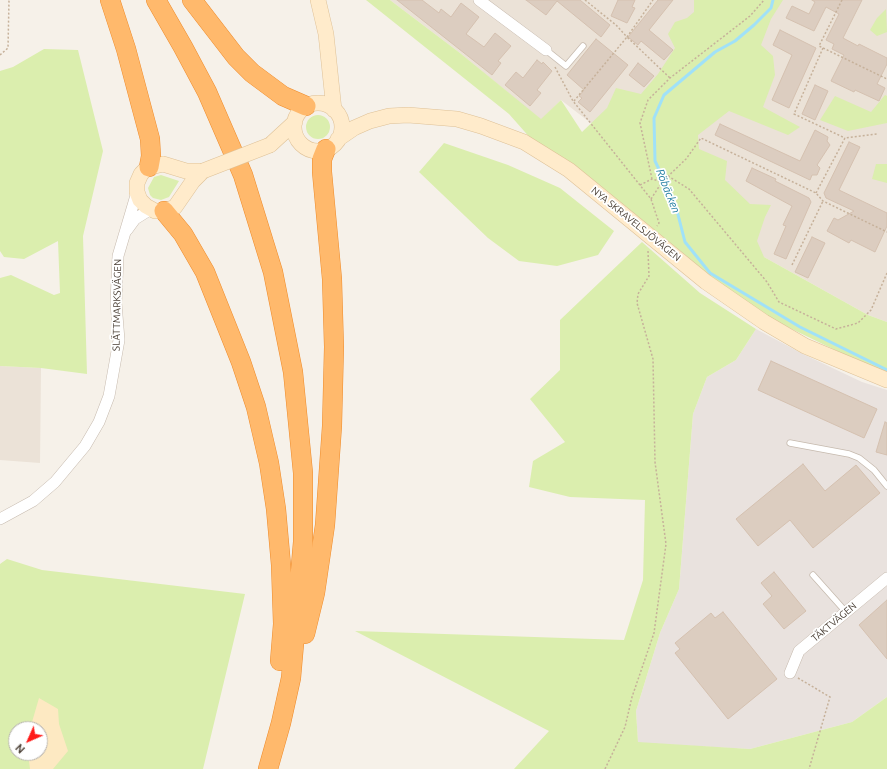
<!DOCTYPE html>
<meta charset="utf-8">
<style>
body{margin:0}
#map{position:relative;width:887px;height:769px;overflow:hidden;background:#f6f1e9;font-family:Ubuntu,sans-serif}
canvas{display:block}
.north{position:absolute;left:8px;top:721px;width:40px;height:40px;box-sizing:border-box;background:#fff;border:1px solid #b7b3af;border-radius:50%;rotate:225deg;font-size:11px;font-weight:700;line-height:16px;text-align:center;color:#4b4036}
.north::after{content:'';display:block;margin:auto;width:14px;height:18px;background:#ff1a18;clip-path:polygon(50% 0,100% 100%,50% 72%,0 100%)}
</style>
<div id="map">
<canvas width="887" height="769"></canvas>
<div class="north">N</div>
</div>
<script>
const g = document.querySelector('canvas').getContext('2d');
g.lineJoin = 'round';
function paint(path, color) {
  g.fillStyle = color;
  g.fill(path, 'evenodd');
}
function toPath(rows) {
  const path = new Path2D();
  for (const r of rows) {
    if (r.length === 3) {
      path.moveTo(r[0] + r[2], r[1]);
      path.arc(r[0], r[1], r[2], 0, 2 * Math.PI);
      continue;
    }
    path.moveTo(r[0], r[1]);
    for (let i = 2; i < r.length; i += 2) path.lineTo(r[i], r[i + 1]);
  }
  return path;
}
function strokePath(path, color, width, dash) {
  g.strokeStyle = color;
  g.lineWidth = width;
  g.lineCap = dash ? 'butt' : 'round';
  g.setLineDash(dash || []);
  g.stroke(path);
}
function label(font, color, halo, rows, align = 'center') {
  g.font = font + ' Ubuntu,sans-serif';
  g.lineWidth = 3.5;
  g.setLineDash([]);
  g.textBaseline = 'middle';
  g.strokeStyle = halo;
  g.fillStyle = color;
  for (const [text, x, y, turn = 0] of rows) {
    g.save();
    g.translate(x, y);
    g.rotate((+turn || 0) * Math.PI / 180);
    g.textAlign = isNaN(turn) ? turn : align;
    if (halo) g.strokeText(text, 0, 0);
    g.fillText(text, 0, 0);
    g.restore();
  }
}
const residential = toPath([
 [390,0,887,0,887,322,868,315,764,257,561,100,541,120,460,53],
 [0,366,41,368,40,463,0,460]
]);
const industrial = toPath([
 [756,329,803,354,862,382,887,390,887,697,852,722,750,749,638,743,636,711,660,633,679,589,693,414,707,377,736,360]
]);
const green = toPath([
 [366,0,390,0,460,53,541,119,561,100,582,132,607,108,616,88,641,94,658,74,675,48,668,34,675,22,687,18,694,12,694,0,783,0,771,19,761,45,773,56,775,75,763,107,800,127,788,135,729,111,698,135,699,149,727,161,725,180,750,204,771,205,765,217,757,241,764,257,868,315,887,322,887,372,868,366,767,317,708,274,615,198,532,140,509,114],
 [886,9,887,32,877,36,870,30,877,18],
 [44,49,78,50,103,151,83,236,87,374,41,368,0,366,0,278,11,275,54,295,60,293,58,241,24,259,4,257,0,251,0,71,13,67],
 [885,95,887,96,887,123,848,131,820,120,835,96,871,112],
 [318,127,12],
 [444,143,508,165,560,188,614,231,598,255,557,266,519,261,488,238,419,172],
 [876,164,887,164,887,183,872,179],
 [161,175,179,181,169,197,161,200,153,198,150,195,148,188,154,177],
 [642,242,700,293,756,329,736,360,707,377,693,414,679,589,660,633,636,711,638,742,750,749,852,722,887,697,887,769,514,769,549,731,355,631,624,640,643,580,645,500,570,497,529,487,533,461,565,442,530,399,560,370,560,320],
 [7,559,42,570,245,594,203,769,0,769,0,564],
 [16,729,40,729,40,753,16,753]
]);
const sand = toPath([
 [39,698,58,709,59,724,68,751,53,769,30,769,28,753,40,753,40,729,30,729]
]);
const stream = toPath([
 [773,0,771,8,754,25,735,41,715,52,664,95,654,118,655,161,675,203,685,242,710,273,800,327,887,370]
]);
const building = toPath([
 [397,0,422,0,439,13,441,9,451,17,461,3,479,17,466,34,484,47,495,33,511,46,498,61,501,63,492,75,397,0],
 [526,0,580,0,610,25,601,37,557,1,546,15,526,0],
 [618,0,635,0,632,7,635,8,627,23,611,16,618,0],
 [658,0,673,0,649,30,673,50,664,60,641,41,638,45,628,37,658,0],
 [812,0,862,0,843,38,858,46,859,44,887,58,887,64,877,84,885,88,879,101,855,90,854,92,831,81,844,55,832,49,834,44,826,40,839,14,826,7,814,31,786,18,792,6,809,14,815,2,812,0],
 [780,30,816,48,789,108,772,100,792,55,773,45,780,30],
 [596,39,628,65,590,112,578,102,582,98,579,96,584,90,567,75,596,39],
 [537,60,542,64,543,62,552,71,537,90,541,93,530,106,505,85,516,72,523,78,537,60],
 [638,63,654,76,644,87,629,75,638,63],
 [815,85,828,91,815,120,802,114,815,85],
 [720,124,800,161,815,130,828,137,827,141,830,145,817,165,820,168,817,175,812,175,810,180,715,135,720,124],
 [849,142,860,147,839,190,887,213,887,226,875,252,851,240,849,243,827,231,834,218,838,220,854,211,826,198,824,193,849,142],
 [752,168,776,179,775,181,809,198,811,202,786,259,774,254,786,226,783,225,792,206,746,181,752,168],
 [812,237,825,243,808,278,795,272,812,237],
 [771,361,877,409,864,438,758,390,771,361],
 [885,422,887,423,887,455,876,452,885,422],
 [803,464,825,491,856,465,880,493,813,548,790,520,758,546,736,519,803,464],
 [774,572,806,611,784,629,763,604,772,596,761,583,774,572],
 [887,600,887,659,859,625,887,600],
 [723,612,777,679,728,719,675,653,680,649,675,643,711,613,715,618,723,612]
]);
const path = toPath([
 [585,0,616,25,627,37,653,0],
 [842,0,819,46,887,79],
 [823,48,794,114,845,138],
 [0,55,8,48,9,0],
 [555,67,573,101,651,199,659,223,657,226],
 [574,101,627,37,670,78],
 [668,176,689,189,767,282,779,302,836,329,858,323,871,310,887,273],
 [652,179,640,123,648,100,670,78,750,16,764,0],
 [640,185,652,179,662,182],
 [816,193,845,138,877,134],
 [651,199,662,182,686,159,701,138,816,193,823,201,887,232],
 [792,265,823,201],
 [798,678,830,697,809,769],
 [605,769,625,727,632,697,654,633,666,544,655,462,653,359,637,303,638,294,649,276,648,251]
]);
const lane = toPath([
 [546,50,566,66,583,46],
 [790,443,849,454,859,458,874,470,887,486],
 [813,575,846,612]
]);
const street = toPath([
 [479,0,546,50],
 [127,230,135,219,151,209],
 [0,519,33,501,55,482,85,446,99,422,109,396,119,340,116,303,118,256,137,192],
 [790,673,799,651,887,578]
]);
const secondary = toPath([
 [318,0,326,34,334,110],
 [318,127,24],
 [338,139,354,128,370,121,389,116,408,115,457,119,481,126,524,142,569,170,706,282,764,322,805,346,887,380],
 [270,145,295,122],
 [163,164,186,171,203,171,193,181,175,207,164,211,155,211,146,206,140,200,137,192,137,183,141,174,147,168,163,164]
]);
const highway = toPath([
 [110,0,126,49,150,139,151,156,149,167],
 [156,0,183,47,207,92,243,175,273,272,293,372,303,473,303,542,291,678,281,723,268,769],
 [192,0,236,57,252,73,283,96,306,106],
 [164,211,183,234,205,272,241,362,256,407,269,463,276,509,281,565,283,624,280,661],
 [305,634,315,593,325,525,332,426,334,347,332,279,322,172,322,159,326,149]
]);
const secondaryBridge = toPath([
 [203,171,270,145]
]);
const streetNames = [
 ["NYA SKRAVELSJÖVÄGEN",636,224,39],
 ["SLÄTTMARKSVÄGEN",117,305,-89],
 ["TÄKTVÄGEN",834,622,-40]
];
const waterNames = [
 ["Röbäcken",668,191,68]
];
paint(residential, '#ebe2d7');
paint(industrial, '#e9e2de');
paint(green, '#dbeeae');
paint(sand, '#fde9c2');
strokePath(stream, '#a0e1f8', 3);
paint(building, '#dccdc0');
strokePath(building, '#d5c1b0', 1);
strokePath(lane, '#c6baae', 7);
strokePath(street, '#c6baae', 12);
strokePath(secondary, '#dec197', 16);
strokePath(highway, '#ee8b2b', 20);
strokePath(path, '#c6b19a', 1.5, [2, 2]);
strokePath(lane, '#fff', 5.5);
strokePath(street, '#fff', 11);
strokePath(secondary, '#ffebcb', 15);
strokePath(highway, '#ffb96c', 19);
strokePath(secondaryBridge, '#dec197', 16, []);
strokePath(secondaryBridge, '#ffebcb', 15);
label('10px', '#4b4036', '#fff', streetNames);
label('italic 11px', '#1f7ca0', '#fff', waterNames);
</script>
